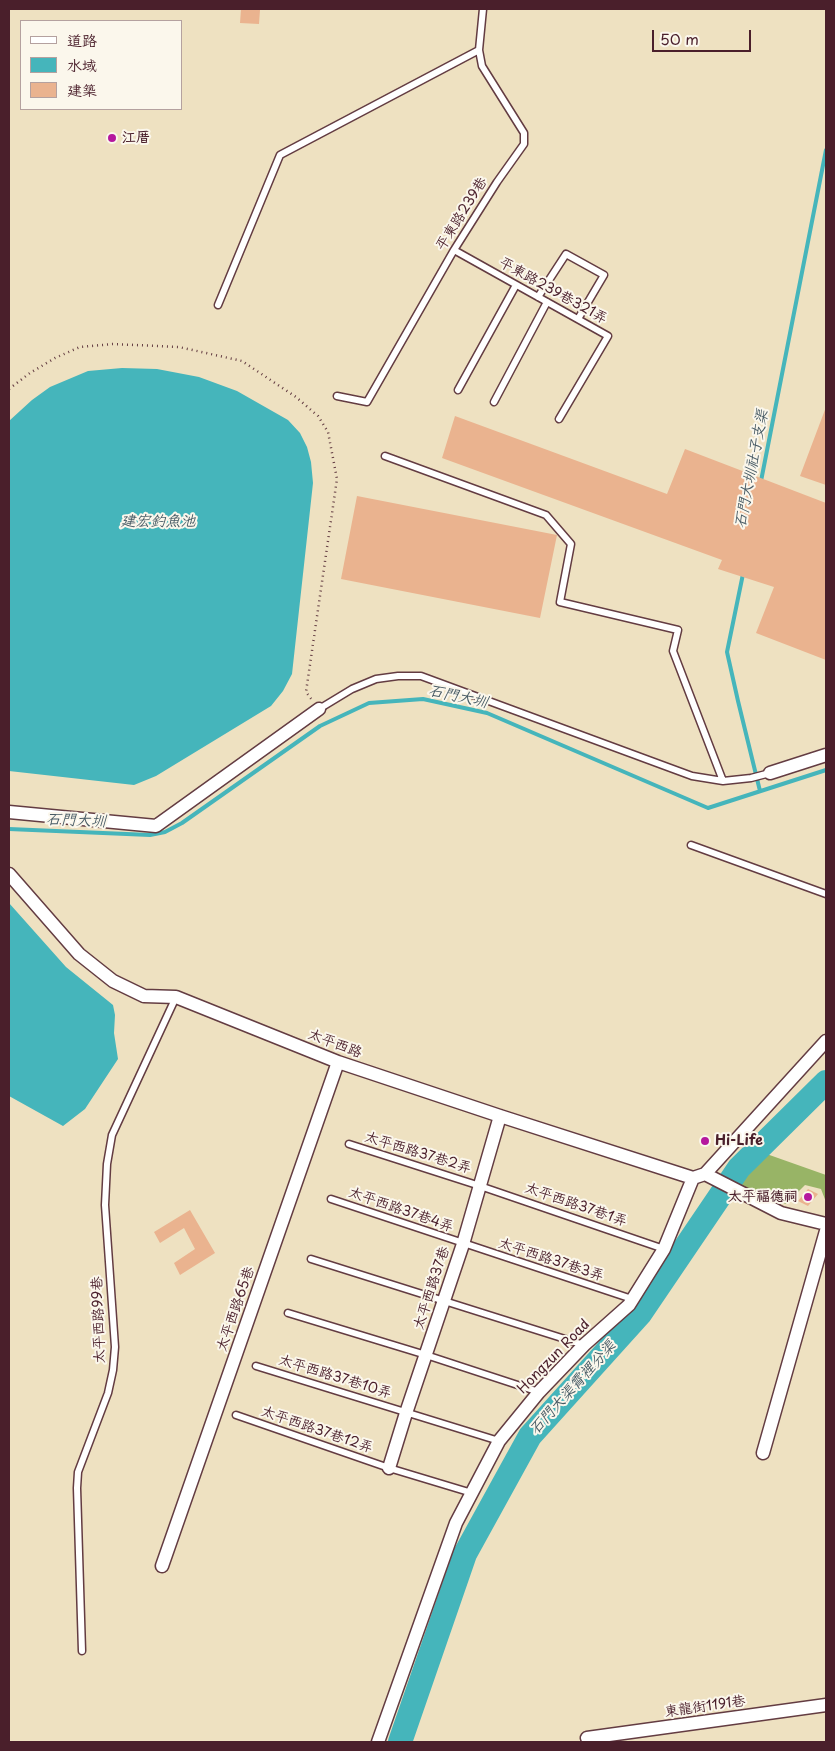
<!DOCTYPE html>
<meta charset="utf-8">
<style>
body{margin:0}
#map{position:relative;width:835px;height:1751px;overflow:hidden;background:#eee1c1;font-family:"Playpen Sans","LXGW WenKai TC",sans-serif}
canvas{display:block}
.frame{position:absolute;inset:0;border:10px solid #4a1f2b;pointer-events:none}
.legend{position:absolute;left:20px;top:20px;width:162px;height:90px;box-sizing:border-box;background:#fbf7ec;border:1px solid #b4a19f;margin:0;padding:6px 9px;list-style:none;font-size:15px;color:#4a1f2b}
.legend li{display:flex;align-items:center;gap:10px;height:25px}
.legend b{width:25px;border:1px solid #b4a19f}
.scale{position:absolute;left:652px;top:30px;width:99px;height:22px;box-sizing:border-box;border:2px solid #4a1f2b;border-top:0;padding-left:6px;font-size:15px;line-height:18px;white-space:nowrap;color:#4a1f2b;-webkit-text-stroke:4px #fbf7ec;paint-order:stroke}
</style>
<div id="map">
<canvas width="835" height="1751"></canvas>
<div class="frame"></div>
<ul class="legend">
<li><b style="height:6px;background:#fff"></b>道路</li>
<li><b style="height:14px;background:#45b5bb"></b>水域</li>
<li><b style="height:14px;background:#eab38f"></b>建築</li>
</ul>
<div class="scale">50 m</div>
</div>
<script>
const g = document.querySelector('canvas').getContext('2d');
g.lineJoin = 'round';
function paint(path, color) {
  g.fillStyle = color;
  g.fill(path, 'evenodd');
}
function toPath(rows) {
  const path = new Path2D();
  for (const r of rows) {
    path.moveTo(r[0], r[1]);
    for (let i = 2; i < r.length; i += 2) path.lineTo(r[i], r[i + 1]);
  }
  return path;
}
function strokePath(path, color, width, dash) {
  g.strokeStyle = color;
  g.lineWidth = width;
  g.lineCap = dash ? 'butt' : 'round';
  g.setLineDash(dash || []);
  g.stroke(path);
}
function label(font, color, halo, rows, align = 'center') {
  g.font = font + ' "Playpen Sans","LXGW WenKai TC",sans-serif';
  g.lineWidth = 4;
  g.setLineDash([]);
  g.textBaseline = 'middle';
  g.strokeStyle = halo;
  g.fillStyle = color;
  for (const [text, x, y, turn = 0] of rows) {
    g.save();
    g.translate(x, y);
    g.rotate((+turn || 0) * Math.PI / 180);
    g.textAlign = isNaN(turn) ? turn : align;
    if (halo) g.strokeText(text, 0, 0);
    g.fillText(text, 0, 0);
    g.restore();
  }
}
const forest = toPath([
 [761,1152,826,1175,826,1202,821,1189,805,1185,786,1204,732,1185,742,1170]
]);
const water = toPath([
 [122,368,157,369,199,377,237,391,288,420,300,433,307,447,311,462,313,483,292,674,283,691,271,706,156,776,134,785,9,771,9,421,32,400,50,387,88,371],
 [9,903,66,967,113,1005,115,1015,114,1033,118,1059,85,1109,63,1126,9,1096]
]);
const stream = toPath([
 [761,481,826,150],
 [743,574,727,652,738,701,760,791],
 [9,829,150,835,165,832,182,823,320,726,369,703,423,699,487,713,708,808,826,770]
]);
const river = toPath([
 [400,1742,465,1554,530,1436,640,1314,739,1168,826,1082]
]);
const building = toPath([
 [241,9,260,10,259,24,240,23],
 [826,407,826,485,800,476],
 [455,416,667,494,685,449,826,503,826,660,756,633,774,587,718,569,722,560,442,458],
 [357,496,557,535,540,618,341,579],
 [808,1189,818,1194,808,1206,798,1201],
 [190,1210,215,1253,180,1275,174,1263,195,1249,184,1228,160,1243,154,1232]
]);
const path = toPath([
 [9,389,30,373,55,358,80,347,113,344,179,347,242,361,296,397,318,416,328,432,337,479,306,692,312,700]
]);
const lane = toPath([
 [454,250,608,336,559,419],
 [538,297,566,254,604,275,578,319],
 [218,305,280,155,479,50],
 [458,390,516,285],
 [337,396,367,402,454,250,497,182,524,144,524,133,482,66,479,50,483,9],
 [494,402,547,302],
 [385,456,546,515,571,544,560,602,678,630,673,651,723,781],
 [319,709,352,689,376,679,398,676,421,676,692,776,723,781,751,778,770,773],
 [691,845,826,894],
 [349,1144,480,1186,664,1249],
 [331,1199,632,1299],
 [311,1259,584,1345],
 [288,1313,426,1355,539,1392],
 [256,1366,499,1441],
 [236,1415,389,1468,472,1493],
 [82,1651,77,1488,78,1472,108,1393,113,1370,115,1347,105,1205,107,1164,112,1135,176,997]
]);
const street = toPath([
 [770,773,826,755],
 [9,812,156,826,319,709],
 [9,874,79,954,113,981,144,996,176,997,338,1062,500,1116,693,1178],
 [705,1174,781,1213,826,1224],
 [763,1453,826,1231],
 [389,1468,406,1413,463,1244,500,1116],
 [162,1566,338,1062],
 [587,1738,826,1705],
 [378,1742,456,1523,499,1441,539,1392,584,1345,629,1305,664,1249,693,1178,705,1174,826,1041]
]);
const markers = [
 [112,138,5,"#b5179e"],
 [705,1141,5,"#b5179e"],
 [808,1197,5,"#b5179e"]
];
const poiNames = [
 ["江厝",122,138],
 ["Hi-Life",715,1141],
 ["太平福德祠",798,1197,"right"]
];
const streetNames = [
 ["平東路239巷",462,214,-58],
 ["平東路239巷321弄",553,291,29],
 ["太平西路",335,1044,21],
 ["太平西路37巷2弄",418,1153,17],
 ["太平西路37巷1弄",576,1205,19],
 ["太平西路37巷4弄",401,1210,19],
 ["太平西路37巷3弄",551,1260,18],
 ["太平西路37巷",432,1288,-72],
 ["太平西路65巷",236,1309,-71],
 ["太平西路99巷",99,1320,-92],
 ["Hongzun Road",554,1357,-46],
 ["太平西路37巷10弄",335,1377,17],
 ["太平西路37巷12弄",317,1430,19],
 ["東龍街1191巷",705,1707,-8]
];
const waterNames = [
 ["石門大圳社子支渠",752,469,-79],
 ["建宏釣魚池",158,522],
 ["石門大圳",458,697,12],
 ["石門大圳",76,821,2],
 ["石門大渠霄裡分渠",573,1388,-48]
];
paint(forest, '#98b466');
paint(water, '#45b5bb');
strokePath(stream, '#45b5bb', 4);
strokePath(river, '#45b5bb', 24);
paint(building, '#eab38f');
strokePath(lane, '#633c42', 9);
strokePath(street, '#633c42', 15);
strokePath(path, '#633c42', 2.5, [1, 4]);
strokePath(lane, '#fff', 6);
strokePath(street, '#fff', 12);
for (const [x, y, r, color] of markers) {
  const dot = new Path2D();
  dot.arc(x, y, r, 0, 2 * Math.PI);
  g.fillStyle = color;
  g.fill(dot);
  strokePath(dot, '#fbf7ec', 2);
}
label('bold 14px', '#4a1f2b', '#fbf7ec', poiNames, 'left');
label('14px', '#4a1f2b', '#fbf7ec', streetNames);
label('italic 15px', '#485b65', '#fbf7ec', waterNames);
</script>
